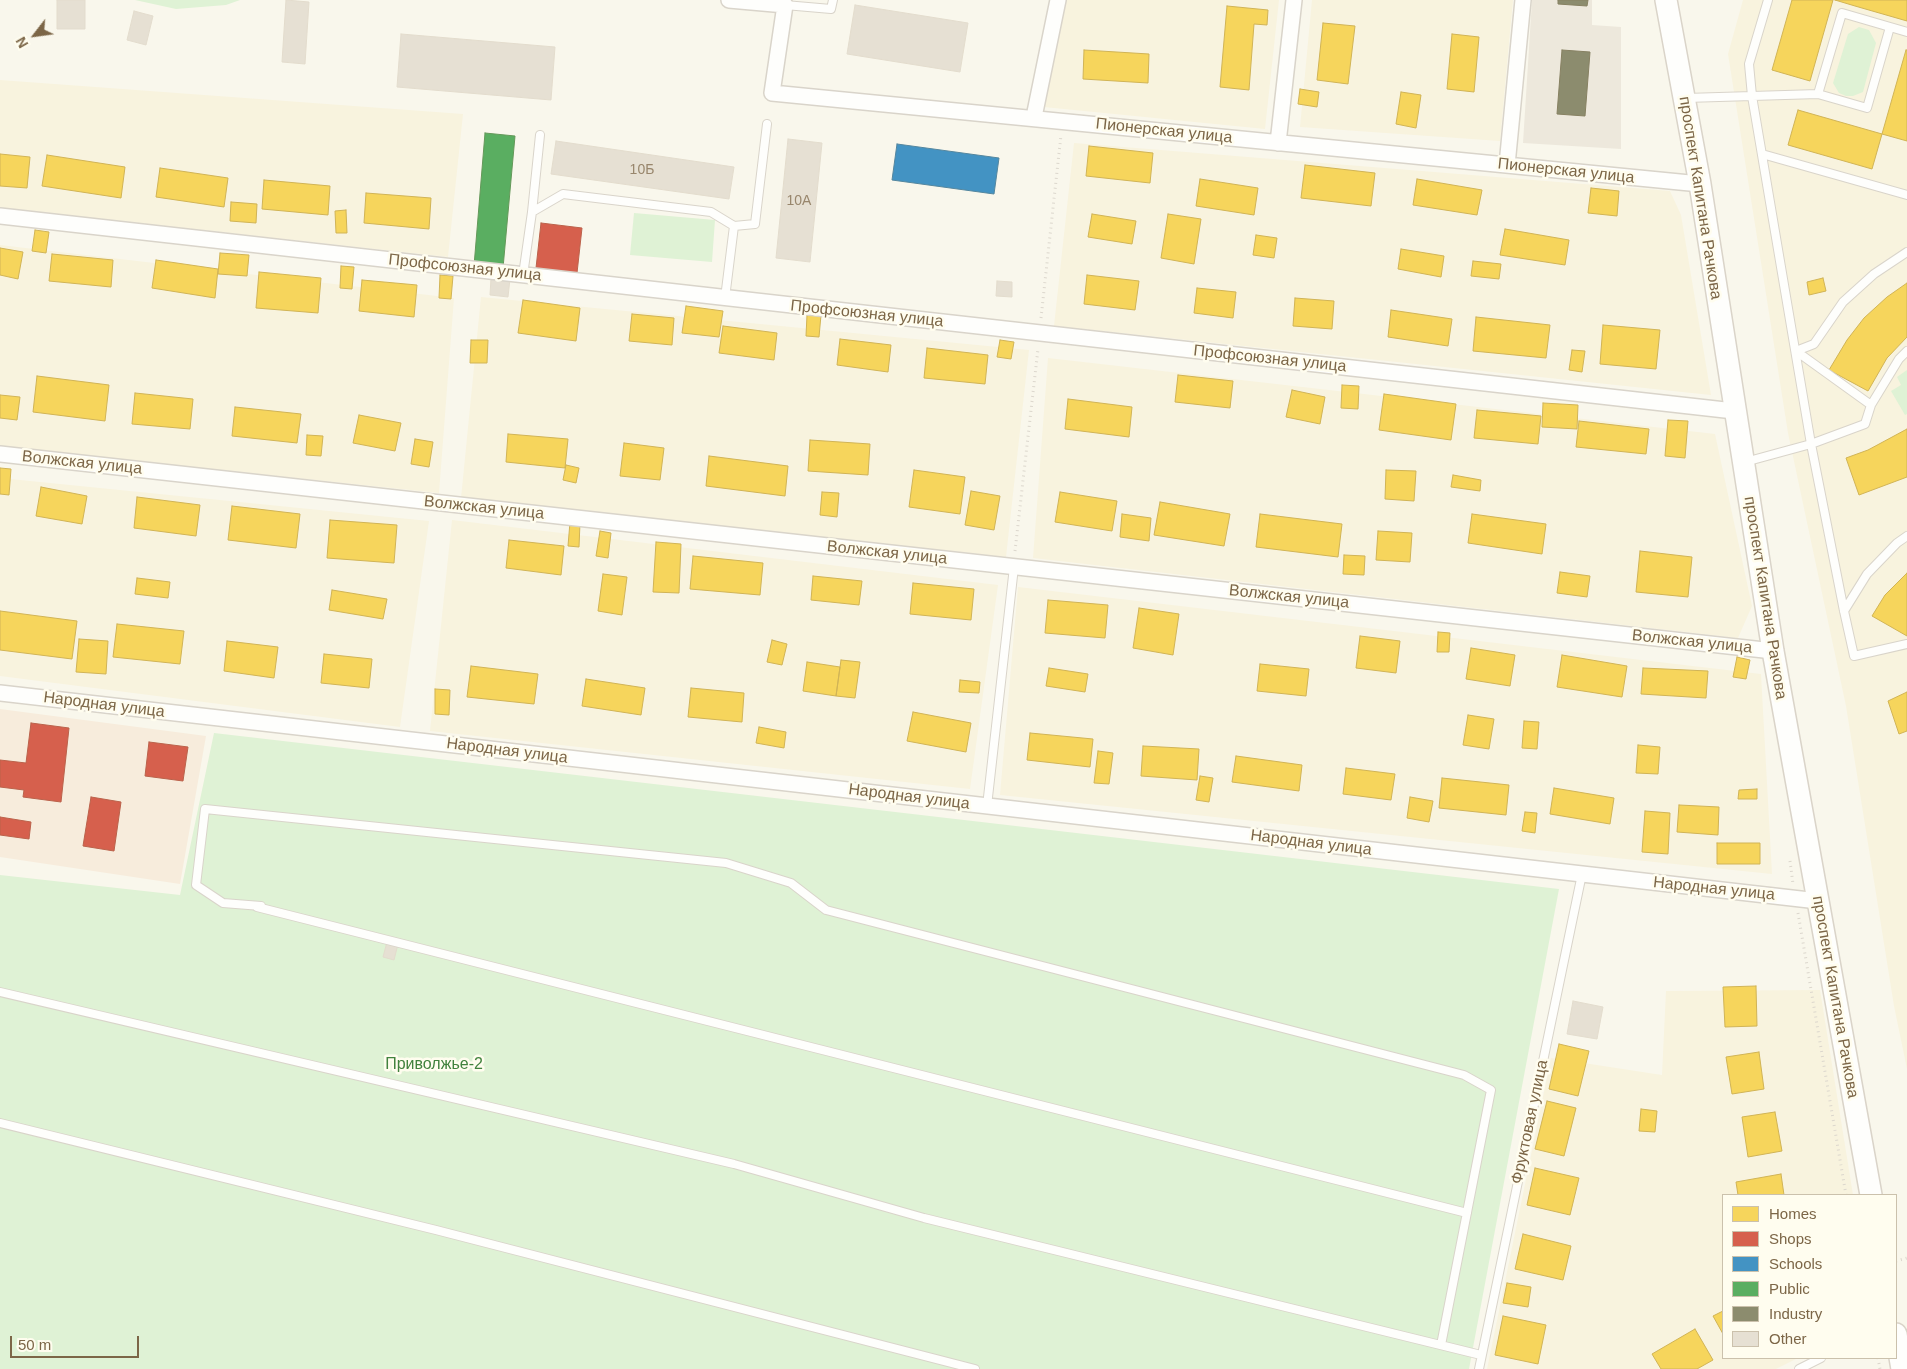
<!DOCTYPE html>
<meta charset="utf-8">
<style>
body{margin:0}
#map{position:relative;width:1907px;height:1369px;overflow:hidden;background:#f9f7ec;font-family:Arial,sans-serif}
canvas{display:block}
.legend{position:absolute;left:1722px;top:1194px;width:175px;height:165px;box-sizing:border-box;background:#fffdef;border:1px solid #cbc1ac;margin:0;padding:6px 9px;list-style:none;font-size:15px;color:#7c6647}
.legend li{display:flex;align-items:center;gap:10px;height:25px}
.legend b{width:25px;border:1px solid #cbc1ac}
.north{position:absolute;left:10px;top:10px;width:50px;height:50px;-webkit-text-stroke:4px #fffdef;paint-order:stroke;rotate:240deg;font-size:14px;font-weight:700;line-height:20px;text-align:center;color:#7c6647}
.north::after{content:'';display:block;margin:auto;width:18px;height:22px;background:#7c6647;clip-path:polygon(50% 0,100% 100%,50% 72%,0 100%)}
.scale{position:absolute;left:10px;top:1336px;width:129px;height:22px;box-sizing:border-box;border:2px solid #7c6647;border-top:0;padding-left:6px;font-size:15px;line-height:18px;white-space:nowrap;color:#7c6647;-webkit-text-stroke:4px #fffdef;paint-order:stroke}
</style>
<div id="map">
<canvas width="1907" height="1369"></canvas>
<ul class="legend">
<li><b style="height:14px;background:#f6d55c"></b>Homes</li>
<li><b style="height:14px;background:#d6604d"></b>Shops</li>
<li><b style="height:14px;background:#4393c3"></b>Schools</li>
<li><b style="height:14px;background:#5aae61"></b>Public</li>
<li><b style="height:14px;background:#8c8c6e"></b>Industry</li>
<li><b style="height:14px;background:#e6e0d3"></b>Other</li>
</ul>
<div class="north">N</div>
<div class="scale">50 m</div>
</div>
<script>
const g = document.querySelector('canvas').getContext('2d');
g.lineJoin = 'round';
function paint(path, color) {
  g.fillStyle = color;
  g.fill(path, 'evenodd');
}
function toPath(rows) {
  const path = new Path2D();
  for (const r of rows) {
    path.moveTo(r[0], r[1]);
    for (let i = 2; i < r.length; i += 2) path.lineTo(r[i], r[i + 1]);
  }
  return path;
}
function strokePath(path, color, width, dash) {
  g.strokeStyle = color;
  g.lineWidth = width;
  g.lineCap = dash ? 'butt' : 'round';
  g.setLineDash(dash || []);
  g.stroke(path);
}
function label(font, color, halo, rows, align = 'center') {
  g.font = font + ' Arial,sans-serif';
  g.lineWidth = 5;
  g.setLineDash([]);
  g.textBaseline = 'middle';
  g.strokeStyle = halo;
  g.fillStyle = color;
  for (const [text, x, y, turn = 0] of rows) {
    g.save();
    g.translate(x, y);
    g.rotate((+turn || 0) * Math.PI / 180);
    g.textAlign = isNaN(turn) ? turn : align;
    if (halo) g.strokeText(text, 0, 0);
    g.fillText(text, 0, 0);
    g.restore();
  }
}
const residential = toPath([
 [1066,0,1279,0,1265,129,1044,107],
 [1312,0,1513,0,1500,141,1300,127],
 [1743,0,1907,0,1907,1069,1894,1006,1846,706,1788,433,1728,54],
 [0,80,463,114,448,257,0,208],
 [1074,143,1670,191,1681,215,1711,395,1054,326],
 [0,245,454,298,439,493,0,447],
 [481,297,1029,350,1006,557,461,498],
 [1048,358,1715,434,1752,606,1738,638,1033,558],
 [0,478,429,521,400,727,0,676],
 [452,520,998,585,970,789,430,731],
 [1018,587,1761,674,1772,874,1000,795],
 [1820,990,1853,1195,1723,1195,1723,1358,1798,1358,1776,1369,1487,1369,1551,1058,1662,1075,1666,991]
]);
const commercial = toPath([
 [0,709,206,736,180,884,0,857]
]);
const industrial = toPath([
 [1532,0,1592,0,1592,25,1621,27,1621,149,1523,143]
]);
const green = toPath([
 [135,0,240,0,226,5,176,9],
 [1859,27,1869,30,1876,43,1863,92,1853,96,1846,96,1839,93,1833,83,1848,34],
 [634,213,715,220,712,262,630,255],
 [1907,370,1907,414,1905,415,1891,391,1901,385,1897,377],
 [214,733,1559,889,1469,1369,0,1369,0,875,180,895]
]);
const homes = toPath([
 [1792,0,1833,0,1810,81,1772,70,1792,0],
 [1835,0,1907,0,1907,21,1855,6,1835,0],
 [1227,6,1268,10,1267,25,1254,24,1249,90,1220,87,1227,6],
 [1323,23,1355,26,1348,84,1317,80,1323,23],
 [1452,34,1479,37,1474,92,1447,89,1452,34],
 [1084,50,1149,54,1148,83,1083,79,1084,50],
 [1906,50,1907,50,1907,141,1882,134,1906,50],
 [1300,89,1319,92,1317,107,1298,104,1300,89],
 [1401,92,1421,95,1416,128,1396,124,1401,92],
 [1798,110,1882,134,1872,169,1788,145,1798,110],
 [1089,146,1153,153,1150,183,1086,176,1089,146],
 [0,154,30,157,27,188,0,186,0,154],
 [47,155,125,167,121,198,42,186,47,155],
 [1305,165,1375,173,1371,206,1301,198,1305,165],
 [160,168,228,178,224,207,156,197,160,168],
 [1200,179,1258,188,1254,215,1196,206,1200,179],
 [1417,179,1482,190,1477,215,1413,205,1417,179],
 [264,180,330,186,328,215,262,209,264,180],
 [1591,188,1619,191,1617,216,1588,213,1591,188],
 [366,193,431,198,429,229,364,223,366,193],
 [231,202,257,204,256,223,230,221,231,202],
 [346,210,347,233,336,233,335,211,346,210],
 [1092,214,1136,221,1132,244,1088,237,1092,214],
 [1168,214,1201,219,1194,264,1161,258,1168,214],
 [1505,229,1569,240,1565,265,1500,255,1505,229],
 [35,230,49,232,46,253,32,251,35,230],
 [1256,235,1277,238,1274,258,1253,255,1256,235],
 [0,248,23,252,18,279,0,275,0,248],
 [1401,249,1444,256,1441,277,1398,269,1401,249],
 [220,253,249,255,247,276,218,274,220,253],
 [52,254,113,260,111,287,49,281,52,254],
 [156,260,218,269,215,298,152,288,156,260],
 [1473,261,1501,264,1499,279,1471,276,1473,261],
 [341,266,354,267,352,289,340,288,341,266],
 [259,272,321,278,318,313,256,308,259,272],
 [440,275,453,276,451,299,439,298,440,275],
 [1087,275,1139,281,1135,310,1084,304,1087,275],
 [1823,278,1826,291,1809,295,1807,282,1823,278],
 [362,280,417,285,414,317,359,311,362,280],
 [1907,283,1907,337,1887,358,1868,391,1829,370,1847,340,1864,318,1887,297,1907,283],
 [1197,288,1236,292,1233,318,1194,313,1197,288],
 [1295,298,1334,301,1332,329,1293,326,1295,298],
 [523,300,580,308,576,341,518,333,523,300],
 [686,306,723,311,719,337,682,333,686,306],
 [1391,310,1452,319,1448,346,1388,337,1391,310],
 [632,314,674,318,672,345,629,341,632,314],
 [807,315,821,315,819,337,806,336,807,315],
 [1476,317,1550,325,1546,358,1473,351,1476,317],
 [1603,325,1660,330,1656,369,1600,364,1603,325],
 [723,326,777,333,774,360,719,353,723,326],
 [840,339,891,345,888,372,837,365,840,339],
 [471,340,488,340,487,363,470,363,471,340],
 [1000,340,1014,342,1011,359,997,357,1000,340],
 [927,348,988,355,985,384,924,378,927,348],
 [1572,350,1585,351,1582,372,1569,370,1572,350],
 [1178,375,1233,381,1230,408,1175,402,1178,375],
 [37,376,109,385,105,421,33,412,37,376],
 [1342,385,1359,386,1358,409,1341,408,1342,385],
 [1292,390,1325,397,1320,424,1286,417,1292,390],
 [135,393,193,399,190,429,132,424,135,393],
 [1384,394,1456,404,1451,440,1379,430,1384,394],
 [0,395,20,397,17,420,0,418,0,395],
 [1068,399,1132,407,1129,437,1065,429,1068,399],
 [1543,403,1578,405,1577,429,1542,427,1543,403],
 [235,407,301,414,297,443,232,436,235,407],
 [1477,410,1541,416,1538,444,1474,438,1477,410],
 [359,415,401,423,395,451,353,443,359,415],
 [1668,420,1688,421,1685,458,1665,456,1668,420],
 [1579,421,1649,429,1646,454,1576,447,1579,421],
 [1907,429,1907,477,1859,495,1846,458,1868,450,1907,429],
 [508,434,568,439,565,468,506,462,508,434],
 [307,435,323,436,321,456,306,455,307,435],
 [415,439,433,442,429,467,411,464,415,439],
 [810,440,870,444,868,475,808,471,810,440],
 [624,443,664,448,660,480,620,476,624,443],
 [709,456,788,466,785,496,706,486,709,456],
 [566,465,579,468,576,483,563,480,566,465],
 [0,468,11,469,9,495,0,494,0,468],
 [914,470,965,477,960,514,909,507,914,470],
 [1386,470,1416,471,1414,501,1385,499,1386,470],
 [1453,475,1481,480,1480,491,1451,487,1453,475],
 [41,487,87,496,82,524,36,516,41,487],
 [971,491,1000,496,994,530,965,525,971,491],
 [822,492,839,493,837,517,820,515,822,492],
 [1060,492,1117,501,1112,531,1055,522,1060,492],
 [137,497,200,505,196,536,134,528,137,497],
 [1160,502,1230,514,1224,546,1154,535,1160,502],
 [232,506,300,514,296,548,228,540,232,506],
 [1122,514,1151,518,1149,541,1120,537,1122,514],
 [1260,514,1342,524,1338,557,1256,547,1260,514],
 [1472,514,1546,524,1542,554,1468,543,1472,514],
 [330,520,397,525,394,563,327,558,330,520],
 [570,522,580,523,579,547,568,546,570,522],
 [600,531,611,533,608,558,596,556,600,531],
 [1378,531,1412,533,1410,562,1376,560,1378,531],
 [509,540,564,546,561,575,506,568,509,540],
 [656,542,681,544,679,593,653,592,656,542],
 [1640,551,1692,557,1688,597,1636,592,1640,551],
 [1344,555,1365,556,1364,575,1343,574,1344,555],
 [693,556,763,563,760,595,690,589,693,556],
 [1560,572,1590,576,1587,597,1557,593,1560,572],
 [1907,573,1907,636,1872,616,1885,595,1907,573],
 [603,574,627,577,622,615,598,611,603,574],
 [813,576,862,581,859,605,811,600,813,576],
 [137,578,170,582,168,598,135,594,137,578],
 [913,583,974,589,971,620,910,614,913,583],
 [332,590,387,599,383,619,329,610,332,590],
 [1048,600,1108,605,1105,638,1045,633,1048,600],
 [1139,608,1179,614,1173,655,1133,648,1139,608],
 [0,611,77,621,72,659,0,650,0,611],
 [117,624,184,631,180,664,113,657,117,624],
 [1438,632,1450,633,1449,652,1437,652,1438,632],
 [1360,636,1400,641,1396,673,1356,668,1360,636],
 [79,639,108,641,106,674,76,672,79,639],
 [772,640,787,644,782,665,767,662,772,640],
 [227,641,278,647,274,678,224,671,227,641],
 [1471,648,1515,655,1510,686,1466,679,1471,648],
 [324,654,372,659,369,688,321,683,324,654],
 [1562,655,1627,666,1622,697,1557,687,1562,655],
 [1737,657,1750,660,1746,679,1733,677,1737,657],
 [841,660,860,662,855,698,836,696,841,660],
 [807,662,840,667,836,696,803,691,807,662],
 [1260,664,1309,669,1306,696,1257,691,1260,664],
 [471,666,538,674,534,704,467,697,471,666],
 [1049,668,1088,674,1085,692,1046,686,1049,668],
 [1643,668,1708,671,1706,698,1641,694,1643,668],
 [586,679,645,688,641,715,582,706,586,679],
 [960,680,980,682,979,693,959,692,960,680],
 [691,688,744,693,742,722,688,717,691,688],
 [435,689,450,690,449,715,435,714,435,689],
 [1907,692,1907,731,1899,734,1888,701,1907,692],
 [913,712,971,723,966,752,907,741,913,712],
 [1468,715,1494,719,1489,749,1463,745,1468,715],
 [1524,721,1539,722,1537,749,1522,748,1524,721],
 [759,727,786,732,784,748,756,743,759,727],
 [1030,733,1093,739,1090,767,1027,760,1030,733],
 [1638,745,1660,747,1658,774,1636,773,1638,745],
 [1143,746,1199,749,1197,780,1141,776,1143,746],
 [1098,751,1113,753,1109,784,1094,783,1098,751],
 [1236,756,1302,765,1299,791,1232,782,1236,756],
 [1346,768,1395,774,1391,800,1343,794,1346,768],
 [1200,776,1213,778,1209,802,1196,800,1200,776],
 [1442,778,1509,785,1506,815,1439,808,1442,778],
 [1554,788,1614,798,1610,824,1550,814,1554,788],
 [1757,789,1757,799,1738,799,1739,790,1757,789],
 [1410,797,1433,801,1429,822,1407,818,1410,797],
 [1679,805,1719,807,1718,835,1677,832,1679,805],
 [1645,811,1670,813,1668,854,1642,852,1645,811],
 [1525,812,1537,813,1535,833,1522,831,1525,812],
 [1717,843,1760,843,1760,864,1717,864,1717,843],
 [1756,986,1757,1026,1725,1027,1723,987,1756,986],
 [1559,1044,1589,1051,1578,1096,1549,1089,1559,1044],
 [1759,1052,1764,1089,1732,1094,1726,1057,1759,1052],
 [1547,1101,1576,1108,1564,1156,1535,1149,1547,1101],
 [1641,1109,1657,1111,1655,1132,1639,1131,1641,1109],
 [1775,1112,1782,1151,1748,1157,1742,1117,1775,1112],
 [1535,1168,1579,1178,1570,1215,1527,1205,1535,1168],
 [1781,1174,1784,1195,1738,1195,1736,1182,1781,1174],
 [1523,1234,1571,1246,1563,1280,1515,1269,1523,1234],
 [1507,1283,1531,1287,1528,1307,1503,1303,1507,1283],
 [1723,1311,1723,1334,1713,1316,1723,1311],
 [1503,1316,1546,1325,1538,1364,1495,1355,1503,1316],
 [1695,1329,1713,1360,1697,1369,1661,1369,1652,1354,1695,1329]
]);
const shops = toPath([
 [541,223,582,228,577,273,536,268,541,223],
 [31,723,69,728,61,802,23,797,24,790,0,787,0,760,26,763,31,723],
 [149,742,188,747,183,781,145,776,149,742],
 [91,797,121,802,114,851,83,846,91,797],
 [0,817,31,822,29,839,0,835,0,817]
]);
const schools = toPath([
 [897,144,999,158,994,194,892,180,897,144]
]);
const public = toPath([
 [485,133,515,136,503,268,474,266,485,133]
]);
const industry = toPath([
 [1558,0,1588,0,1587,6,1558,4,1558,0],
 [1562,50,1590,52,1585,116,1557,114,1562,50]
]);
const building = toPath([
 [57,0,85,0,85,29,57,29,57,0],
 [286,0,309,2,305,64,282,62,286,0],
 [855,5,968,23,960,72,847,54,855,5],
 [134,11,153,16,146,45,127,40,134,11],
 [401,34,555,47,551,100,397,87,401,34],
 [788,139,822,143,810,262,776,258,788,139],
 [556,141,734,167,729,199,551,174,556,141],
 [491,278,510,279,508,297,490,295,491,278],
 [997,281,1012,282,1012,297,996,296,997,281],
 [387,942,398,944,394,960,383,957,387,942],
 [1573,1001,1603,1007,1597,1039,1567,1034,1573,1001]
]);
const path = toPath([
 [1041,318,1061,135],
 [1015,551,1038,349],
 [1790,861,1793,884],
 [1798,913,1846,1195],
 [1896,1261,1907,1258],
 [1878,1358,1880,1369]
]);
const lane = toPath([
 [1768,0,1749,64,1752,96,1811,444,1844,611,1854,656,1907,644],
 [785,5,831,9,833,0],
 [1890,27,1867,108,1818,94,1842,13,1907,32],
 [1686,98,1818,94],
 [1762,154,1907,195],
 [532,212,540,135],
 [734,226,755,224,767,124],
 [523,275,532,212,563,194,711,212,734,226,725,298],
 [1796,351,1814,344,1843,302,1874,274,1907,252],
 [1796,351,1871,405],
 [1745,462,1811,444,1865,424,1871,405,1899,359,1907,351],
 [1844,611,1867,574,1897,543,1907,536],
 [987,806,1014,567],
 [0,992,734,1164,924,1218,1481,1355],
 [0,1123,436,1230,975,1369],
 [1441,1345,1491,1090,1464,1075,826,910,791,883,726,863,205,809,196,885,223,903,261,906,257,907,1467,1213],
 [1479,1369,1582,874],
 [1799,1369,1821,1358]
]);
const street = toPath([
 [729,0,785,5,772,93,1700,184],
 [1034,117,1058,0],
 [1278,143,1294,0],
 [1507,165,1523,0],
 [0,216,1734,411],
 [0,454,1773,651],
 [0,693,1818,901]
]);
const secondary = toPath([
 [1666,0,1700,184,1773,651,1871,1195],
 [1896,1334,1902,1369]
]);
const numberNames = [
 ["10Б",642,170],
 ["10А",799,201]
];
const streetNames = [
 ["Пионерская улица",1164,131,6],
 ["Пионерская улица",1566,171,6],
 ["проспект Капитана Рачкова",1700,198,81],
 ["Профсоюзная улица",465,268,6],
 ["Профсоюзная улица",867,314,6],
 ["Профсоюзная улица",1270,359,6],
 ["Волжская улица",82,463,6],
 ["Волжская улица",484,508,6],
 ["Волжская улица",887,553,6],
 ["Волжская улица",1289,597,6],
 ["проспект Капитана Рачкова",1765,598,81],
 ["Волжская улица",1692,642,6],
 ["Народная улица",104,705,7],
 ["Народная улица",507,751,7],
 ["Народная улица",909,797,7],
 ["Народная улица",1311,843,7],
 ["Народная улица",1714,889,6],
 ["проспект Капитана Рачкова",1835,997,80],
 ["Фруктовая улица",1530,1122,-78]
];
const parkNames = [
 ["Приволжье-2",434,1065]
];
paint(residential, '#f8f3de');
paint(commercial, '#f7ecdc');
paint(industrial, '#ede8dc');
paint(green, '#dff2d5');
paint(homes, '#f6d55c');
strokePath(homes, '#d1b456', 1);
paint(shops, '#d6604d');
strokePath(shops, '#bb624b', 1);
paint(schools, '#4393c3');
strokePath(schools, '#54869e', 1);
paint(public, '#5aae61');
strokePath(public, '#649859', 1);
paint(industry, '#8c8c6e');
strokePath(industry, '#878162', 1);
paint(building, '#e6e0d3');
strokePath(building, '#e3dccd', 1);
strokePath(lane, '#d9d4ca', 10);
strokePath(street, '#d9d4ca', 18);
strokePath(secondary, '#dad4c9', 24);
strokePath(path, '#dcd7cd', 3, [1, 4]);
strokePath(lane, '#fefefc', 8);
strokePath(street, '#fefefc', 15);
strokePath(secondary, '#fefefc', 21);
label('14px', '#98866c', null, numberNames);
label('16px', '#7c6647', '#fffdef', streetNames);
label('16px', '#41823d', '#fffdef', parkNames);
</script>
